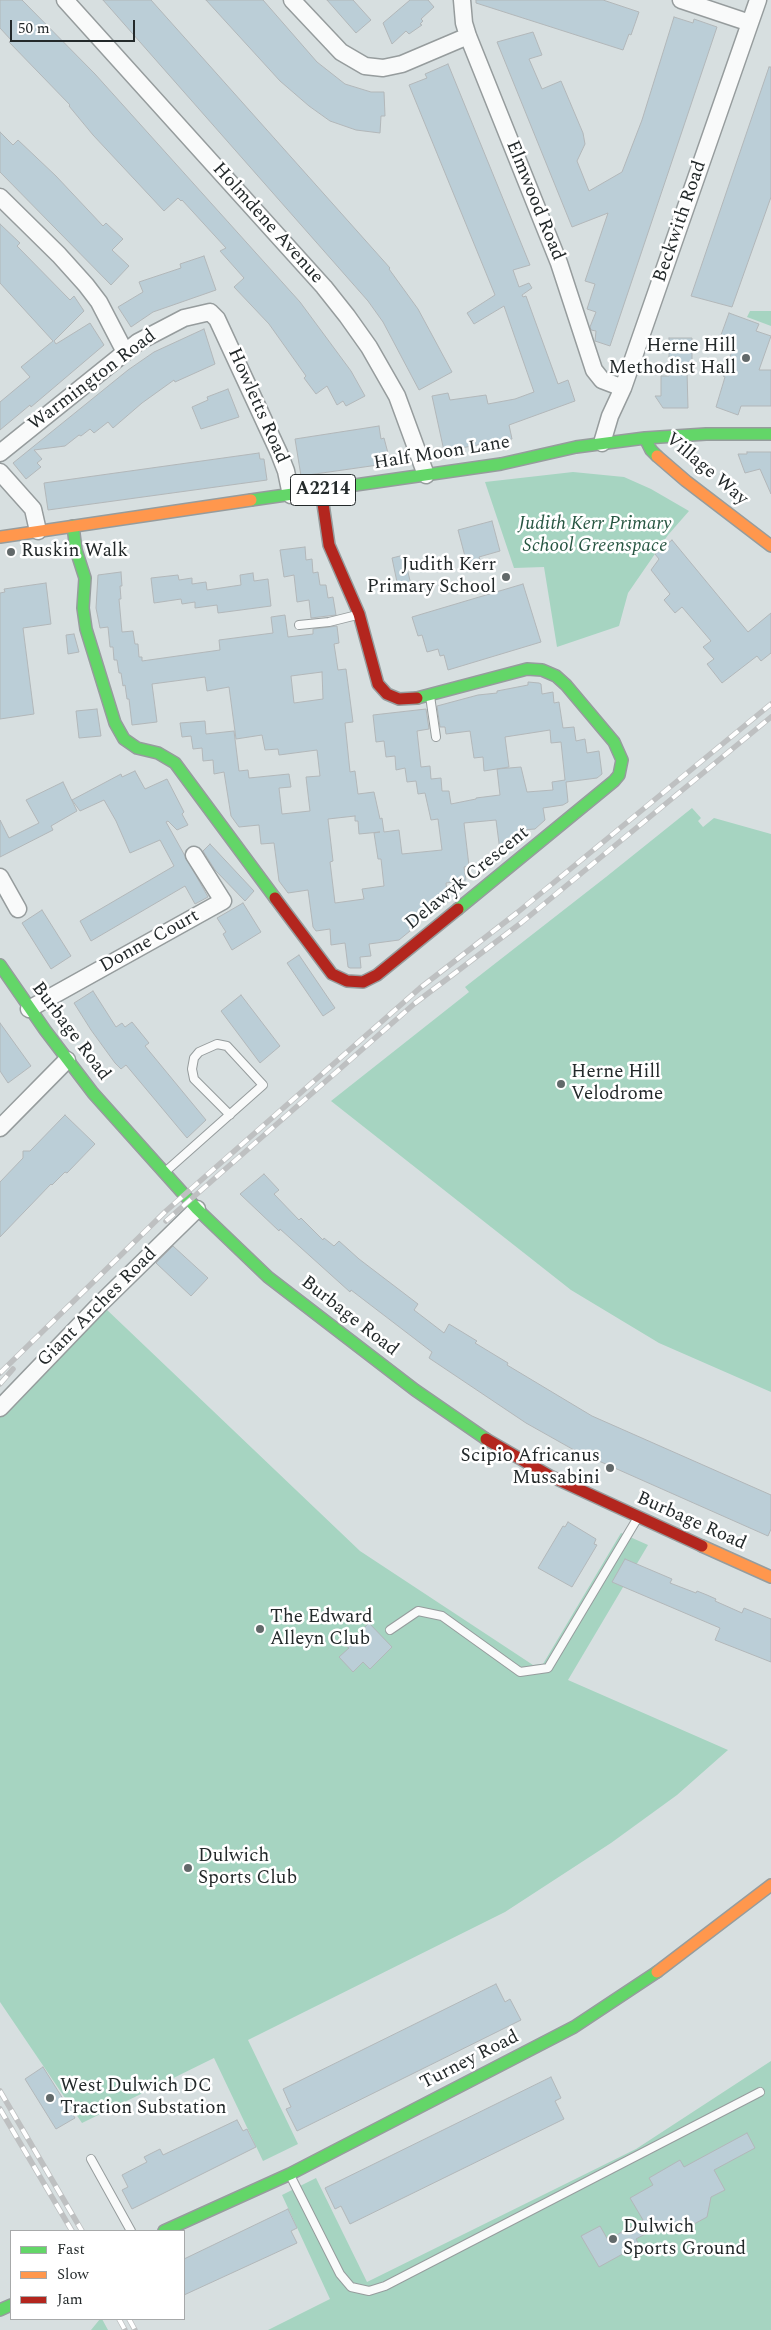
<!DOCTYPE html>
<style>
body{margin:0}
#map{position:relative;width:771px;height:2330px;overflow:hidden;background:#d7dfe0;font-family:Spectral,serif}
canvas{display:block}
.legend{position:absolute;left:10px;top:2230px;width:175px;height:90px;box-sizing:border-box;background:#fff;border:1px solid #a7a9aa;margin:0;padding:6px 9px;list-style:none;font-size:15px;color:#23292a}
.legend li{display:flex;align-items:center;gap:10px;height:25px}
.legend b{width:25px;border:1px solid #a7a9aa}
.scale{position:absolute;left:10px;top:20px;width:125px;height:22px;box-sizing:border-box;border:2px solid #23292a;border-top:0;padding-left:6px;font-size:15px;line-height:18px;white-space:nowrap;color:#23292a;-webkit-text-stroke:4px #fff;paint-order:stroke}
</style>
<div id="map">
<canvas width="771" height="2330"></canvas>
<ul class="legend">
<li><b style="height:6px;background:#63d668"></b>Fast</li>
<li><b style="height:6px;background:#ff974d"></b>Slow</li>
<li><b style="height:6px;background:#b3261e"></b>Jam</li>
</ul>
<div class="scale">50 m</div>
</div>
<script>
const g = document.querySelector('canvas').getContext('2d');
g.lineJoin = 'round';
function paint(path, color) {
  g.fillStyle = color;
  g.fill(path, 'evenodd');
}
function toPath(rows) {
  const path = new Path2D();
  for (const r of rows) {
    path.moveTo(r[0], r[1]);
    for (let i = 2; i < r.length; i += 2) path.lineTo(r[i], r[i + 1]);
  }
  return path;
}
function strokePath(path, color, width, dash) {
  g.strokeStyle = color;
  g.lineWidth = width;
  g.lineCap = dash ? 'butt' : 'round';
  g.setLineDash(dash || []);
  g.stroke(path);
}
function label(font, color, halo, rows, align = 'center') {
  g.font = font + ' Spectral,serif';
  g.lineWidth = 5;
  g.setLineDash([]);
  g.textBaseline = 'middle';
  g.strokeStyle = halo;
  g.fillStyle = color;
  for (const [text, x, y, turn = 0] of rows) {
    g.save();
    g.translate(x, y);
    g.rotate((+turn || 0) * Math.PI / 180);
    g.textAlign = isNaN(turn) ? turn : align;
    if (halo) g.strokeText(text, 0, 0);
    g.fillText(text, 0, 0);
    g.restore();
  }
}
const green = toPath([
 [750,311,771,311,771,326,747,317],
 [573,472,624,477,651,489,689,511,668,535,628,593,619,626,557,647,544,567,514,568,485,482],
 [692,808,701,818,698,821,703,827,714,818,771,834,771,1392,659,1343,571,1290,331,1101,469,992,465,987,606,877],
 [105,1308,360,1551,533,1665,543,1664,621,1533,648,1545,568,1680,728,1750,677,1795,611,1843,505,1912,248,2040,298,2144,263,2161,214,2058,82,2123,0,2002,0,1417],
 [771,2061,771,2330,268,2330,330,2299,282,2195,316,2178,367,2282,636,2149],
 [100,2319,102,2319,108,2330,91,2330]
]);
const building = toPath([
 [0,0,22,0,95,74,300,302,351,371,365,396,346,406,343,401,337,405,327,386,316,394,304,378,306,376,269,324,234,287,244,278,220,251,226,248,182,200,181,201,178,198,164,211,93,135,69,106,70,105,9,42,11,40,0,28,0,0],
 [103,0,151,0,390,268,389,269,418,309,452,372,419,390,383,322,368,301,103,0],
 [206,0,263,0,317,62,345,84,371,92,384,92,385,116,381,116,380,133,356,130,330,121,309,106,280,81,206,0],
 [327,0,353,0,371,20,356,33,327,0],
 [410,0,428,0,434,7,421,19,423,21,420,24,422,25,409,34,406,31,392,44,383,23,410,0],
 [476,0,603,0,639,12,631,35,629,34,623,50,476,3,476,0],
 [674,17,693,23,694,19,717,27,610,346,595,341,596,331,591,330,590,327,596,312,587,309,595,284,585,281,608,213,572,227,497,42,533,32,542,55,529,59,542,89,561,81,583,133,585,144,577,161,589,191,622,172,642,120,674,17],
 [448,64,530,265,513,270,519,287,529,283,532,288,522,295,523,297,526,296,558,384,568,380,575,401,509,425,512,439,444,451,432,396,448,393,450,400,486,395,488,404,515,399,534,392,504,306,474,324,467,313,495,295,409,85,427,78,425,74,448,64],
 [769,67,771,67,771,197,732,307,691,296,769,67],
 [0,132,13,145,18,140,56,176,103,226,106,223,123,239,112,250,129,266,111,285,0,172,0,132],
 [0,224,20,243,17,246,70,300,74,296,84,311,54,341,56,344,90,323,104,345,31,407,30,405,0,430,0,402,30,377,21,367,53,341,0,283,0,224],
 [204,256,216,290,153,312,131,327,118,307,143,292,139,282,181,268,180,264,204,256],
 [729,313,759,324,756,331,771,336,759,370,771,370,771,406,741,406,738,415,716,407,725,377,723,376,736,340,721,335,729,313],
 [204,329,215,364,175,382,174,380,142,403,113,428,108,422,94,433,90,429,81,436,79,435,65,446,34,450,42,459,37,463,41,467,26,479,13,463,128,370,154,352,204,329],
 [669,338,692,338,692,367,687,371,688,408,663,408,655,396,661,396,661,376,669,376,669,338],
 [228,389,239,417,201,429,192,407,208,400,207,397,228,389],
 [379,426,381,439,384,438,389,457,385,464,301,476,295,439,379,426],
 [747,452,771,452,771,494,760,469,745,473,738,454,747,454,747,452],
 [259,453,260,459,264,459,267,480,48,510,44,483,259,453],
 [492,521,500,551,479,557,480,560,467,564,458,530,492,521],
 [672,540,748,632,771,613,771,653,761,661,757,656,722,683,707,664,714,659,703,647,711,641,682,607,675,613,664,600,670,594,651,570,659,559,655,554,672,540],
 [305,547,306,560,312,559,313,573,318,572,320,585,326,585,328,598,333,597,336,615,311,618,309,600,297,602,294,575,284,577,280,550,305,547],
 [404,555,411,585,398,587,392,558,404,555],
 [121,572,122,586,120,586,121,599,119,599,122,632,133,631,135,644,138,644,139,657,142,657,142,661,220,650,219,640,273,633,271,617,285,615,288,637,313,634,313,629,337,626,339,643,334,644,338,670,346,669,353,722,345,723,350,772,355,771,358,794,374,792,380,819,382,818,384,832,399,830,402,854,442,850,438,819,431,820,425,793,418,794,416,781,407,782,405,768,396,770,395,756,386,757,384,741,376,742,373,715,426,709,429,729,417,731,421,767,430,766,431,779,441,778,442,791,449,791,451,804,476,799,476,798,500,795,497,769,521,767,527,792,553,790,552,782,565,780,561,742,551,743,550,730,505,737,509,767,484,771,483,757,474,758,470,731,446,734,445,727,440,727,437,706,478,695,497,693,497,691,528,685,528,682,539,683,541,684,542,694,553,692,554,703,559,702,563,728,574,727,576,741,585,739,587,753,599,751,602,774,597,778,566,782,568,802,563,805,543,808,545,820,535,829,522,830,522,834,512,835,513,847,509,850,500,851,496,820,464,823,469,866,464,867,466,880,446,883,448,900,434,901,435,910,419,914,420,923,409,925,410,931,399,940,369,944,371,956,360,957,361,968,350,968,348,967,345,943,331,945,330,929,316,931,313,927,308,890,288,893,279,881,274,843,261,844,259,825,239,827,231,816,224,772,214,774,213,760,203,761,202,748,193,749,191,736,182,737,180,723,205,721,206,734,234,731,239,771,248,770,249,778,289,774,291,787,279,788,282,814,310,811,306,777,320,776,317,750,279,755,278,749,265,750,262,735,236,739,229,687,207,691,205,677,152,684,157,722,132,725,129,699,127,699,125,685,123,686,121,673,119,673,117,660,114,660,113,647,110,647,108,627,100,628,96,608,98,575,121,572],
 [322,672,323,699,294,703,291,676,322,672],
 [355,816,355,821,358,821,359,834,380,832,374,833,378,859,381,859,384,886,362,889,364,899,335,903,330,862,333,861,328,819,355,816],
 [253,573,254,581,268,579,271,606,218,613,217,605,195,608,195,602,182,604,181,599,154,603,151,578,178,575,179,580,192,578,192,584,206,582,207,590,241,585,240,575,253,573],
 [46,583,51,624,23,628,34,714,0,719,0,593,5,592,4,589,46,583],
 [523,584,541,642,448,670,444,655,440,656,438,649,427,652,422,635,418,636,412,617,523,584],
 [74,634,79,652,68,654,66,635,74,634],
 [97,709,101,736,79,738,76,711,97,709],
 [135,771,145,789,167,779,184,812,182,814,188,825,177,830,168,821,166,822,208,897,195,904,185,886,91,941,80,921,174,866,160,840,130,853,116,821,104,800,80,811,72,800,121,774,122,777,135,771],
 [63,782,77,811,51,826,53,830,0,857,0,820,9,838,39,823,26,800,63,782],
 [210,844,254,891,245,901,215,870,203,851,210,844],
 [243,903,261,932,232,950,223,934,226,932,217,918,243,903],
 [42,910,71,956,51,969,22,923,42,910],
 [299,955,335,1008,323,1016,287,963,299,955],
 [93,991,116,1027,122,1023,125,1027,132,1022,149,1043,145,1046,206,1120,187,1138,126,1065,121,1069,115,1063,91,1030,74,1003,93,991],
 [241,995,280,1046,260,1063,221,1011,241,995],
 [0,1023,31,1066,8,1083,0,1071,0,1023],
 [65,1115,95,1144,67,1173,65,1172,52,1185,51,1184,0,1237,0,1182,23,1158,23,1151,30,1151,65,1115],
 [264,1174,279,1190,274,1194,299,1220,301,1218,323,1240,324,1238,334,1246,339,1241,359,1259,418,1304,414,1310,444,1333,449,1324,477,1341,475,1343,508,1363,507,1365,592,1416,771,1495,771,1529,768,1536,574,1450,526,1423,429,1358,432,1352,351,1290,350,1292,280,1229,279,1231,240,1194,264,1174],
 [173,1246,208,1278,191,1296,156,1263,173,1246],
 [568,1522,596,1539,594,1544,597,1545,572,1587,538,1568,563,1526,565,1527,568,1522],
 [625,1559,672,1579,670,1583,696,1593,697,1591,707,1595,716,1599,715,1601,742,1613,744,1608,771,1619,771,1662,715,1640,720,1628,612,1582,625,1559],
 [369,1623,392,1647,370,1669,363,1662,353,1672,339,1657,349,1648,346,1646,369,1623],
 [496,1984,505,2002,510,1999,521,2020,297,2131,286,2109,291,2107,283,2089,496,1984],
 [43,2067,75,2118,56,2129,25,2079,43,2067],
 [551,2077,561,2098,555,2101,564,2119,350,2224,341,2206,335,2209,325,2188,551,2077],
 [237,2120,243,2131,247,2129,256,2147,132,2209,122,2190,128,2187,122,2175,147,2162,144,2157,160,2149,163,2155,237,2120],
 [747,2133,755,2148,714,2170,725,2190,711,2197,707,2217,683,2230,665,2223,636,2239,639,2245,599,2267,581,2236,600,2226,608,2240,643,2220,630,2198,653,2185,649,2178,680,2160,684,2167,747,2133],
 [288,2209,297,2228,291,2231,297,2243,184,2295,184,2259,288,2209]
]);
const lane = toPath([
 [299,625,329,622,357,615],
 [430,696,436,737],
 [165,1172,263,1085,227,1046,217,1044,199,1052,194,1058,192,1069,194,1079,230,1115],
 [390,1630,418,1611,442,1616,520,1672,548,1668,637,1519],
 [91,2159,131,2231],
 [290,2175,340,2274,351,2287,369,2291,385,2286,760,2092]
]);
const street = toPath([
 [65,0,324,287,347,316,369,347,397,396,426,475],
 [292,0,341,52,365,66,383,68,402,64,468,36],
 [462,0,464,23,468,36,559,263,594,370,602,380,623,388],
 [681,0,750,23],
 [0,197,59,255,86,285,99,302,125,352],
 [602,443,610,416,623,388,758,0],
 [0,453,138,342,184,318,210,312,217,319,279,453,286,471,291,495],
 [0,472,33,509,38,531],
 [0,877,18,909],
 [29,1009,223,901,194,855],
 [0,1128,67,1060],
 [0,1408,100,1304,197,1209]
]);
const fast = toPath([
 [645,438,706,434,771,434],
 [251,500,501,464,576,447,645,438,651,450,657,456],
 [73,526,76,550,85,578,83,608,86,629,115,723,124,739,137,748,158,753,175,763,275,898],
 [417,698,527,669,542,670,556,676,566,685,614,742,622,760,619,775,614,781,458,909],
 [0,965,45,1030,93,1093,197,1209,268,1277,415,1390,486,1439],
 [164,2231,290,2174,574,2027,657,1972],
 [0,2310,11,2305]
]);
const slow = toPath([
 [657,456,686,481,771,546],
 [0,537,251,500],
 [702,1546,771,1577],
 [657,1972,771,1885]
]);
const jam = toPath([
 [321,490,329,545,359,614,378,684,387,694,399,699,417,698],
 [275,898,332,974,347,981,363,982,377,975,458,909],
 [486,1439,550,1476,702,1546]
]);
const rail = toPath([
 [166,1221,414,1004,521,923,771,717],
 [0,1373,166,1211,420,988,518,912,771,704],
 [0,1384,13,1369],
 [0,2091,82,2231],
 [0,2109,72,2231],
 [119,2319,125,2330],
 [129,2319,135,2330]
]);
const markers = [
 [746,358,5,"#62696a"],
 [11,552,5,"#62696a"],
 [506,577,5,"#62696a"],
 [561,1084,5,"#62696a"],
 [610,1468,5,"#62696a"],
 [260,1629,5,"#62696a"],
 [188,1868,5,"#62696a"],
 [50,2098,5,"#62696a"],
 [613,2239,5,"#62696a"]
];
const shields = [
 [323,490,65]
];
const shieldNames = [
 ["A2214",323,490]
];
const streetNames = [
 ["Elmwood Road",534,201,68],
 ["Beckwith Road",681,222,-71],
 ["Holmdene Avenue",267,224,48],
 ["Warmington Road",93,381,-37],
 ["Howletts Road",257,406,66],
 ["Half Moon Lane",442,454,-9],
 ["Village Way",706,470,40],
 ["Delawyk Crescent",468,879,-39],
 ["Donne Court",150,942,-29],
 ["Burbage Road",70,1032,53],
 ["Giant Arches Road",98,1308,-45],
 ["Burbage Road",349,1317,38],
 ["Burbage Road",691,1522,24],
 ["Turney Road",470,2061,-27]
];
const poiNames = [
 ["Herne Hill",736,347,"right"],
 ["Methodist Hall",736,369,"right"],
 ["Ruskin Walk",21,552],
 ["Judith Kerr",496,566,"right"],
 ["Primary School",496,588,"right"],
 ["Herne Hill",571,1073],
 ["Velodrome",571,1095],
 ["Scipio Africanus",600,1457,"right"],
 ["Mussabini",600,1479,"right"],
 ["The Edward",270,1618],
 ["Alleyn Club",270,1640],
 ["Dulwich",198,1857],
 ["Sports Club",198,1879],
 ["West Dulwich DC",60,2087],
 ["Traction Substation",60,2109],
 ["Dulwich",623,2228],
 ["Sports Ground",623,2250]
];
const parkNames = [
 ["Judith Kerr Primary",595,525],
 ["School Greenspace",595,547]
];
paint(green, '#a6d4c1');
paint(building, '#bbced7');
strokePath(building, '#b2b7b9', 1);
strokePath(lane, '#969c9d', 10);
strokePath(street, '#969c9d', 19);
strokePath(fast, '#969c9d', 14);
strokePath(slow, '#969c9d', 14);
strokePath(jam, '#969c9d', 14);
strokePath(lane, '#f9fafa', 8);
strokePath(street, '#f9fafa', 16);
strokePath(fast, '#63d668', 11);
strokePath(slow, '#ff974d', 11);
strokePath(jam, '#b3261e', 11);
strokePath(rail, '#bec0c1', 5.5);
strokePath(rail, '#fff', 4, [11]);
for (const [x, y, r, color] of markers) {
  const dot = new Path2D();
  dot.arc(x, y, r, 0, 2 * Math.PI);
  g.fillStyle = color;
  g.fill(dot);
  strokePath(dot, '#fff', 2);
}
for (const [x, y, w] of shields) {
  const box = new Path2D();
  box.roundRect(x - w / 2, y - 15.5, w, 31, 4);
  g.fillStyle = '#fff';
  g.fill(box);
  strokePath(box, '#23292a', 1);
}
label('bold 18px', '#23292a', null, shieldNames);
label('19px', '#23292a', '#fff', streetNames);
label('19px', '#23292a', '#fff', poiNames, 'left');
label('italic 19px', '#275642', '#fff', parkNames);
</script>
